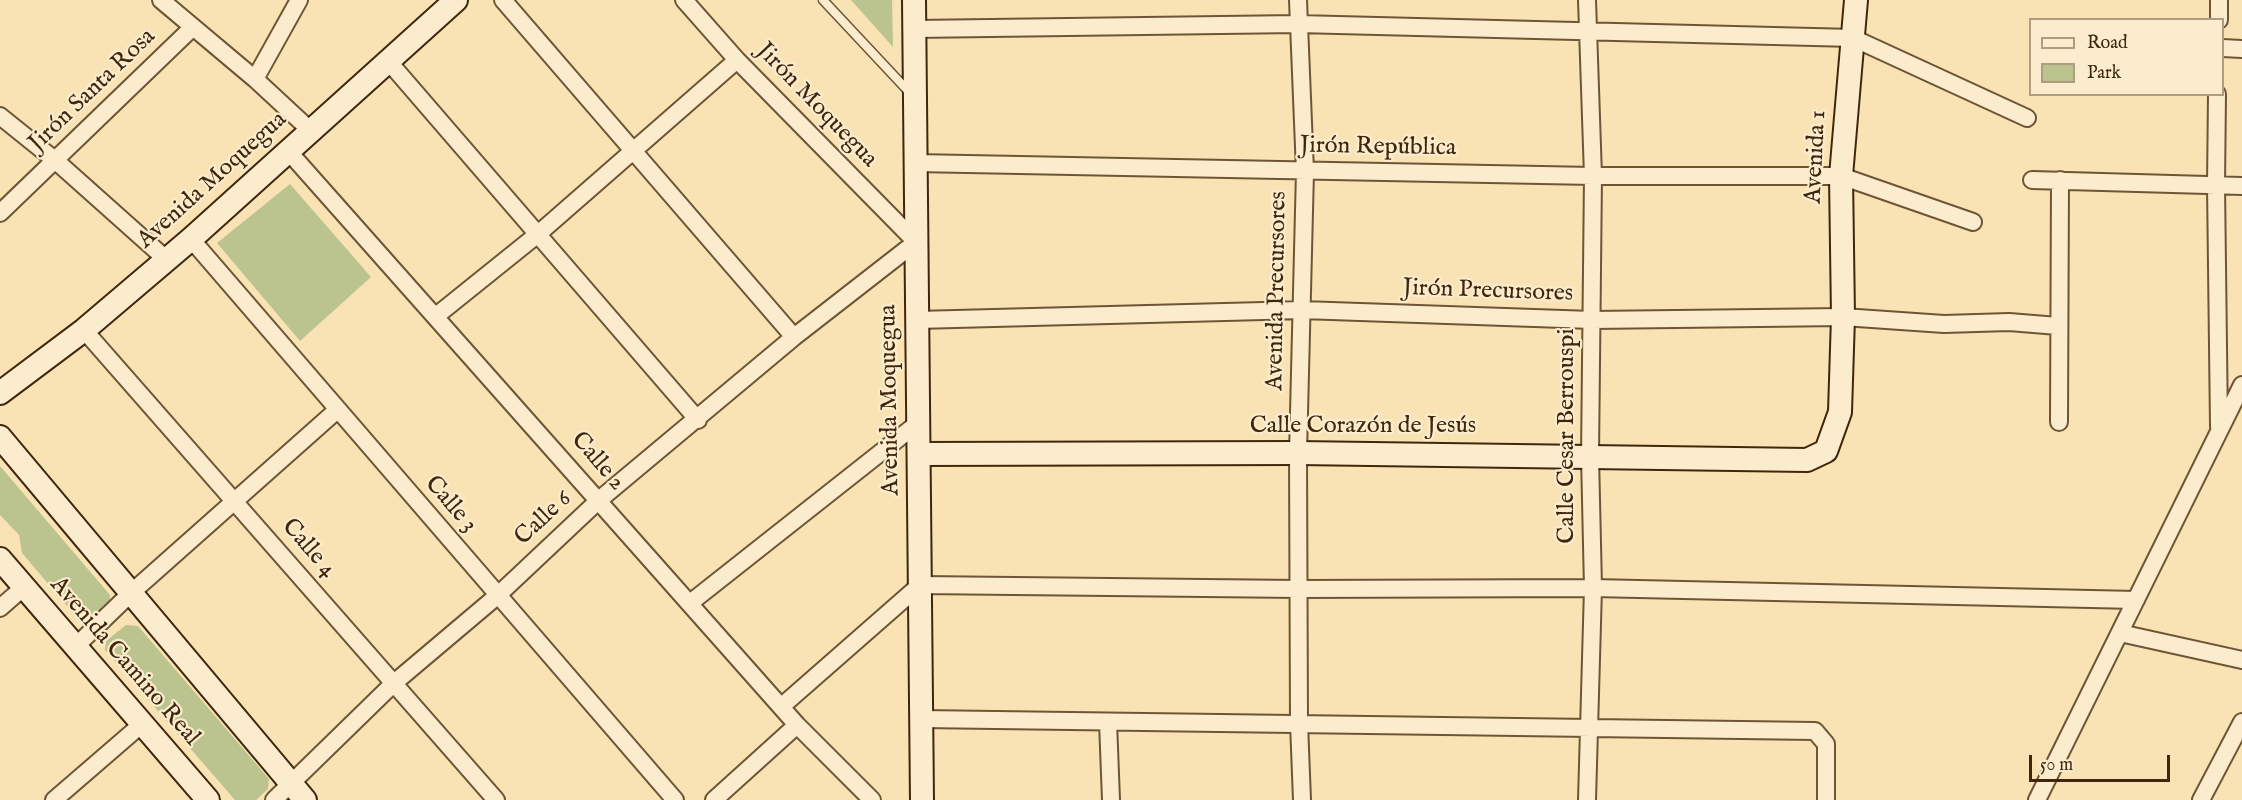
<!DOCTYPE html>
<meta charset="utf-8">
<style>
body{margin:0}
#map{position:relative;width:2242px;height:800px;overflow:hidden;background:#f9e2b3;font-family:"IM FELL English",serif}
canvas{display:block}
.legend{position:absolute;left:2029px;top:18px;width:195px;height:78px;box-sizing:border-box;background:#fbecce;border:2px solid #b09d81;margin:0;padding:8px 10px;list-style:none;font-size:18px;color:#40260d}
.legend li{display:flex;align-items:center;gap:12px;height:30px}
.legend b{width:30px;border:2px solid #b09d81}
.scale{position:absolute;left:2029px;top:755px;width:141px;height:27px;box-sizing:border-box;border:3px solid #40260d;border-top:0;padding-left:8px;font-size:18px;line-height:21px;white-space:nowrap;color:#40260d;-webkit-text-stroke:4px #fbecce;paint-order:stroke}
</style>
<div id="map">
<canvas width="2242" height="800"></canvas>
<ul class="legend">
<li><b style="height:8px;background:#fbecce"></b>Road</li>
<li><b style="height:16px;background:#bbc48f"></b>Park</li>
</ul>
<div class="scale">50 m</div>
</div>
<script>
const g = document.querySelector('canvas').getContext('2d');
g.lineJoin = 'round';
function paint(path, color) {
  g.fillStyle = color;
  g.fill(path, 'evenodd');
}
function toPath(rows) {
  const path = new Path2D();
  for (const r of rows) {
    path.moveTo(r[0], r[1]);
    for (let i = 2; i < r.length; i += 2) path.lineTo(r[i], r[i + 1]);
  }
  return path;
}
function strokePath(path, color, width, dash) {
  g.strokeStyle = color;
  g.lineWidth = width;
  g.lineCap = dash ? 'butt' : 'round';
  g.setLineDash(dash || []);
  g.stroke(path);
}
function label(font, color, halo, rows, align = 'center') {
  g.font = font + ' "IM FELL English",serif';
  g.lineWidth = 4.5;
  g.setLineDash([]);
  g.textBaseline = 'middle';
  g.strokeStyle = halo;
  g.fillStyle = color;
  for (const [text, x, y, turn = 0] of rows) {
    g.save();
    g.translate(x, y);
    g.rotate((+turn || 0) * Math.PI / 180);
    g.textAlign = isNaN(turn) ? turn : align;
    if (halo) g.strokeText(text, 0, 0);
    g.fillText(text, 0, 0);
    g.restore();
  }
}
const green = toPath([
 [851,0,892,0,893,47],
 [290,184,371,277,300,341,217,243],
 [0,466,110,595,110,605,91,622,79,620,22,553,19,535,0,515],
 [126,625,138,626,269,779,268,789,256,800,235,800,105,650,106,641]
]);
const lane = toPath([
 [823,0,911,94]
]);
const street = toPath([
 [161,0,255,79,310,130],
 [503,0,794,337],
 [1298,0,1305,171,1298,453,1299,723,1302,800],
 [2219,20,2219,0],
 [914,29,1298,24,1853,38,2027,118],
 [2222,48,2242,49],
 [389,62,698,420],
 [255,79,299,0],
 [2217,94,2216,185,2219,427],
 [0,116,56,161,167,260],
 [289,152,797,725,872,800],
 [915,163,1593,176,1841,176,1973,222],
 [2032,180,2242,186],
 [0,213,193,27],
 [191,239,675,800],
 [436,316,538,234,737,60],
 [917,320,1302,310,1592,320,1843,317,1944,324,2009,322,2058,326],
 [84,330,496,800],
 [2059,422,2060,180],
 [690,603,918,423],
 [0,608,24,587],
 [2120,633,2242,660],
 [75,647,131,593,336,411],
 [782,706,920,585,1299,589,1593,588,2136,600],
 [921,719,1815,731,1826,744,1826,800],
 [1108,722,1111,800],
 [54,800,142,724],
 [274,800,394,683,497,596,599,500,794,337,916,242,737,60,684,0],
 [714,800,797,725],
 [1587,800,1593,588,1590,456,1593,176,1587,0],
 [2037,800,2242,385],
 [2201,800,2242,722]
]);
const secondary = toPath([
 [914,0,922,800],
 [0,393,84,330,191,239,456,0],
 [0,437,305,800],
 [919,454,1298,453,1807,460,1826,451,1840,412,1843,317,1841,176,1856,0],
 [0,559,208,800]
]);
const streetNames = [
 ["Jirón Santa Rosa",93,91,-44],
 ["Jirón Moquegua",816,106,46],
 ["Jirón República",1378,148,1],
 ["Avenida 1",1817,157,-87],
 ["Avenida Moquegua",213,181,-42],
 ["Avenida Precursores",1278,291,-89],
 ["Jirón Precursores",1488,292,2],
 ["Avenida Moquegua",891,400,-91],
 ["Calle Corazón de Jesús",1363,427],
 ["Calle Cesar Berrouspi",1568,436,-90],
 ["Calle 2",597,462,49],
 ["Calle 3",450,505,49],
 ["Calle 6",544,519,-43],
 ["Calle 4",308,549,49],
 ["Avenida Camino Real",124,662,49]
];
paint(green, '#bbc48f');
strokePath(lane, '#6e5536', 11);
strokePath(street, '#6e5536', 20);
strokePath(secondary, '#40260d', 26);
strokePath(lane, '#fbecce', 8);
strokePath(street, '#fbecce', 16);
strokePath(secondary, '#fbecce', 22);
label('24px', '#40260d', '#fbecce', streetNames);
</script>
